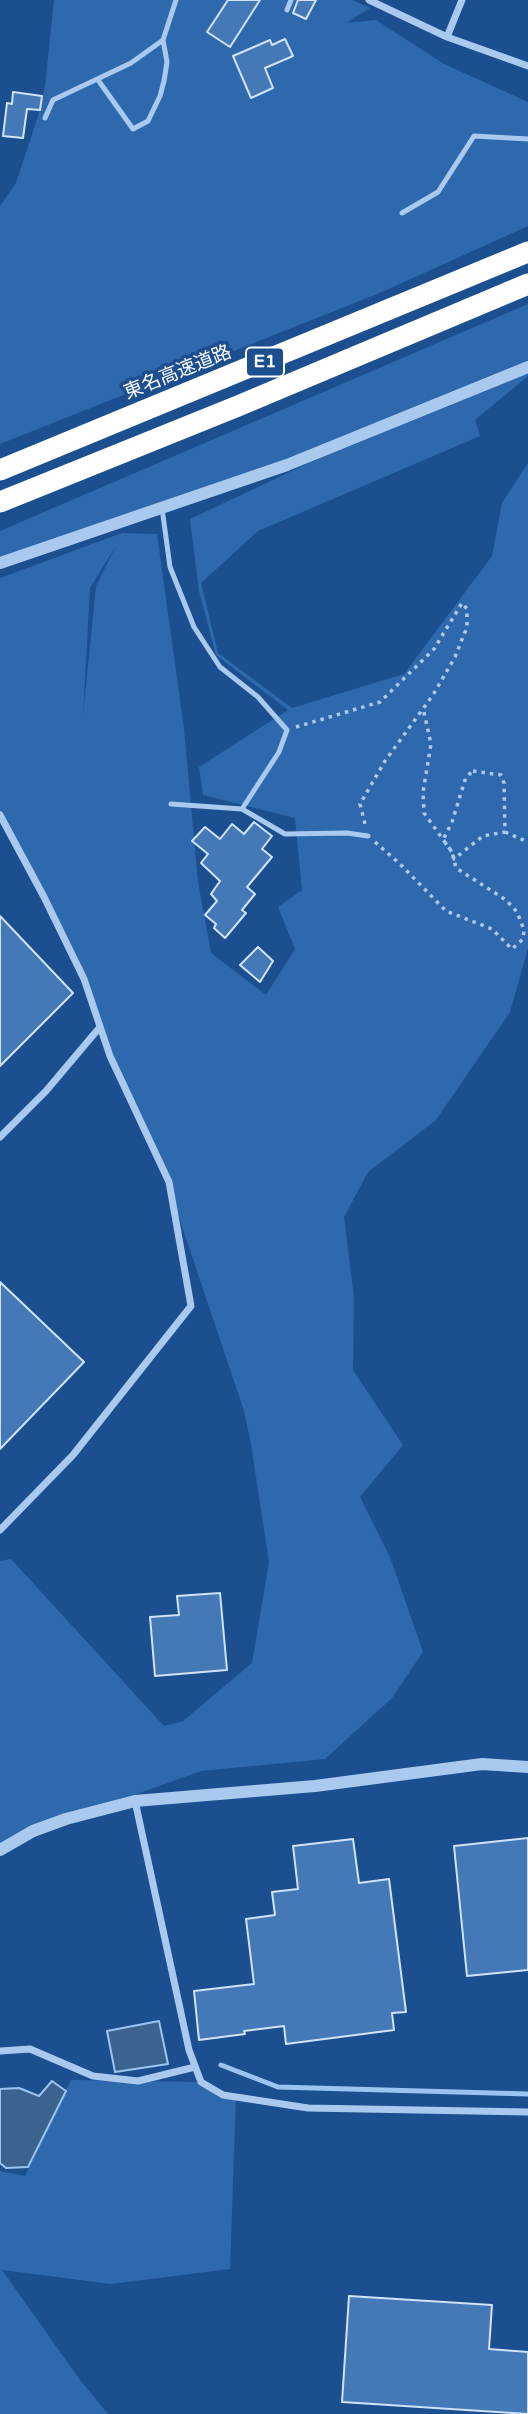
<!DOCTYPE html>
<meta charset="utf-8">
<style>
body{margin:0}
canvas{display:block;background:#1b4f8f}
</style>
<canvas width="528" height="2414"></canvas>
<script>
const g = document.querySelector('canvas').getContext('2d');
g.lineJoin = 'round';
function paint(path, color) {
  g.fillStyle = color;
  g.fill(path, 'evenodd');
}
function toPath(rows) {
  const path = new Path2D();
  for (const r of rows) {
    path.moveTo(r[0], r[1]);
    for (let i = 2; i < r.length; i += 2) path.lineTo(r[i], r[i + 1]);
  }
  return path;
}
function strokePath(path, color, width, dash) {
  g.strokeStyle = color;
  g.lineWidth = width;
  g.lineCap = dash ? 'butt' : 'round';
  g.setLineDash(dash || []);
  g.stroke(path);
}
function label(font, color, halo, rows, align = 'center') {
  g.font = font + ' "Varela Round","Noto Sans JP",sans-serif';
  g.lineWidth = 7;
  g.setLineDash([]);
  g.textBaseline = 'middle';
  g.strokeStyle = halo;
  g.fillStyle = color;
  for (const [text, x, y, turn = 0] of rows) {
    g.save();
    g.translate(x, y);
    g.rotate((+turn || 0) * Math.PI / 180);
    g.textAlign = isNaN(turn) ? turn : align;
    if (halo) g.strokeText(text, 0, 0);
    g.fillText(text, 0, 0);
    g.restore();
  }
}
const green = toPath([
 [54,0,352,0,370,8,346,23,376,20,444,64,528,102,528,226,382,292,0,444,0,206,16,183,40,110,45,86],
 [528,304,528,376,475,420,480,436,258,531,201,583,218,653,292,708,404,674,492,556,502,503,528,463,528,948,510,1012,436,1120,368,1172,344,1217,354,1298,353,1370,403,1445,360,1497,390,1557,423,1652,392,1698,325,1759,201,1771,0,1843,0,1561,11,1559,164,1726,183,1721,252,1663,269,1562,251,1444,244,1411,160,1161,100,1027,84,979,0,818,0,578,122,533,157,534,184,729,198,882,211,953,266,995,295,949,278,907,302,890,295,818,203,795,199,767,288,710,216,655,199,591,190,519,411,415,0,562,0,531],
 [116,546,96,586,83,715,90,588],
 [71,2080,201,2082,236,2097,230,2269,111,2284,2,2270,80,2380,108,2414,0,2414,0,2171,25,2176]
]);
const water = toPath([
 [159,2021,168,2064,115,2072,107,2031,159,2021],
 [52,2081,66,2091,28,2167,6,2168,0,2163,0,2089,19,2088,39,2096,52,2081]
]);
const stream = toPath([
 [221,2065,278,2087,528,2094]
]);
const building = toPath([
 [228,0,260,0,230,47,207,32,228,0],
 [298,0,316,0,306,19,293,13,298,0],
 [285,39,293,56,265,68,273,88,251,98,233,56,270,40,272,45,285,39],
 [13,92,42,96,40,110,27,109,23,138,3,136,7,103,12,104,13,92],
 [254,822,272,836,262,849,272,857,247,887,255,894,242,910,246,913,225,938,214,928,216,924,205,915,217,901,211,894,220,881,201,863,208,854,192,841,205,827,220,839,232,824,244,834,254,822],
 [0,916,73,993,0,1066,0,916],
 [258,947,273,961,260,982,240,965,258,947],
 [0,1282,84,1362,0,1449,0,1282],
 [220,1593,227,1670,155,1676,150,1617,179,1615,177,1596,220,1593],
 [528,1838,528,1970,467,1976,454,1846,528,1838],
 [353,1839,359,1883,389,1879,406,2012,392,2013,394,2030,286,2044,284,2026,244,2031,245,2034,199,2040,194,1991,254,1984,246,1919,275,1915,272,1892,298,1889,293,1846,353,1839],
 [349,2296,492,2305,489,2349,528,2352,528,2414,342,2402,349,2296]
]);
const path = toPath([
 [296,727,380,702,434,649,462,603,467,609,467,627,455,657,433,695,385,761,360,804,365,824],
 [473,771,501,775,504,783,505,832,483,836,454,859,452,852,443,840,452,822,466,777,473,771],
 [505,832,528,842],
 [375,842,400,864,446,911,492,929,512,949,523,939,524,930,517,912,506,900,456,868,452,852,424,813,423,792,431,744,423,708]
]);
const service = toPath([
 [287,10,291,0],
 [98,80,133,129,148,121,160,96,164,81,167,62,163,40],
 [45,118,53,100,131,63,163,40,176,0],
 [402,213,438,192,474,136,528,139],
 [162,508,170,567,194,627,220,667,258,697,287,730,279,752,242,809,171,804],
 [242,809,285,834,347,833,368,836]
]);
const minor = toPath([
 [369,0,447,37,528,66],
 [447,37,462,0],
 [0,815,44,897,84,979,110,1056,169,1182,191,1306,73,1455,0,1530],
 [0,1137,46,1091,100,1027],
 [135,1801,189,2050,201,2082,223,2095,308,2108,528,2112],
 [0,2051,30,2049,93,2076,138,2081,195,2067]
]);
const tertiary = toPath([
 [0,563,287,465,528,367],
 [0,1850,33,1831,66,1819,135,1801,315,1786,482,1764,528,1767]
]);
const motorway = toPath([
 [0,470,528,252],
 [0,502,238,406,528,284]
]);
const shields = [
 [265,362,38]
];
const shieldNames = [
 ["E1",265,362]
];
const streetNames = [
 ["東名高速道路",178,373,-22]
];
paint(green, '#2e69ad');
paint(water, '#3c6290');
strokePath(water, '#9cc4f0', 2);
strokePath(stream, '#9cc4f0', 5);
paint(building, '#4478b7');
strokePath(building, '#cfe3fa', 2);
strokePath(path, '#a9c9ee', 3.5, [3.5, 5]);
strokePath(service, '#a9c9ee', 5);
strokePath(minor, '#a9c9ee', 7);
strokePath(tertiary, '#a9c9ee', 12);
strokePath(motorway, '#fff', 21);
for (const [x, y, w] of shields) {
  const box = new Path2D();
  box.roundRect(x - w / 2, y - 14.5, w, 29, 5);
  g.fillStyle = '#1b4f8f';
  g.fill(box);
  strokePath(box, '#fff', 2);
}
label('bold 18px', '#fff', null, shieldNames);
label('19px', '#fff', '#1b4f8f', streetNames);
</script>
